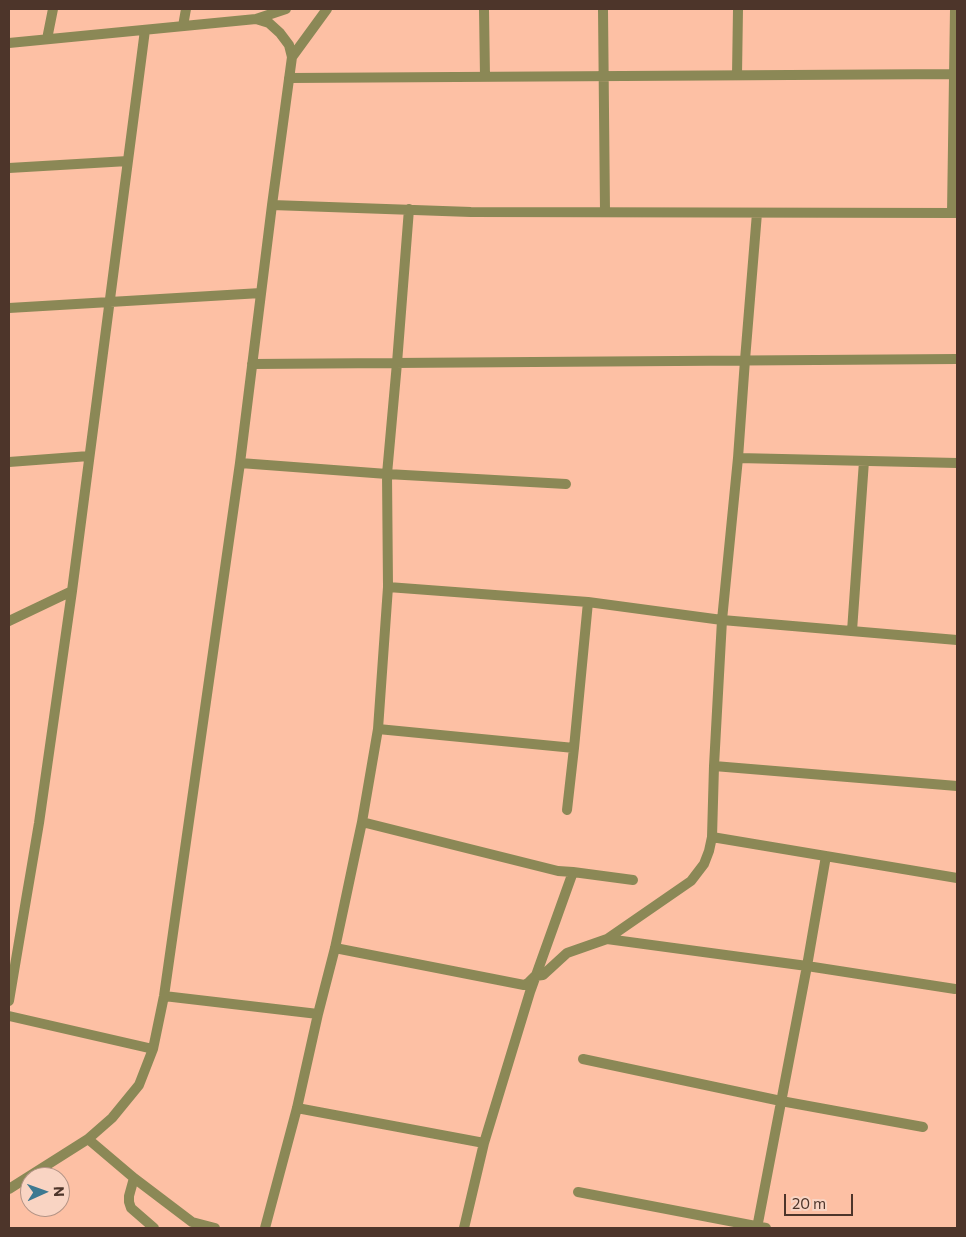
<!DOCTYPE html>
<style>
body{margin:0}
#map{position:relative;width:966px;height:1237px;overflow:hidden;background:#fdc0a4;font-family:Commissioner,sans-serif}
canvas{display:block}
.frame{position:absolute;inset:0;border:10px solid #4d352a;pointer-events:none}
.north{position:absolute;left:20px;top:1167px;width:50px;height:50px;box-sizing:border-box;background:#f9d4c3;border:1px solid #b49486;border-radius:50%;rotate:88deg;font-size:14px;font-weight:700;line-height:20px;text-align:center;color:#4d352a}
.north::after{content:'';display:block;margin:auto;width:18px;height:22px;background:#3d7991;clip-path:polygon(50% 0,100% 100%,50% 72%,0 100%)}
.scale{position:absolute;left:784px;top:1194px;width:69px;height:22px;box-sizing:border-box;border:2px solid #4d352a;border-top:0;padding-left:6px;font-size:15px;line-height:18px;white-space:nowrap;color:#4d352a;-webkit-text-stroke:4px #f9d4c3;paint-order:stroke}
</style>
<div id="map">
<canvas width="966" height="1237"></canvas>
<div class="frame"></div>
<div class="north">N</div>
<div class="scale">20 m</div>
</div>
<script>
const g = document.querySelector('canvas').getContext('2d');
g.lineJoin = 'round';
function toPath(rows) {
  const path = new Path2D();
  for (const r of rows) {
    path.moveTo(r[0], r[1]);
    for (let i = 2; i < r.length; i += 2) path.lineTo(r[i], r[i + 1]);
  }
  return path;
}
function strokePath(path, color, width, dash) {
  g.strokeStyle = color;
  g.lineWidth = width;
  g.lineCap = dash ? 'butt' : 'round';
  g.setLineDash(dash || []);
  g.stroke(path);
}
const minor = toPath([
 [484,9,485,77],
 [603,9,605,212],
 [256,19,286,9],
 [183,26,186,9],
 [47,39,53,9],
 [9,43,256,19,269,23,280,33,289,45,292,57],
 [737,75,738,9],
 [289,78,957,74],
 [9,168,128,161],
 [272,205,471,212,957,213],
 [952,213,955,9],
 [9,308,261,293],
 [252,364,957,359],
 [738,458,957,463],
 [9,462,89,456],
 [240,463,387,474,566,484],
 [388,587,588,602,722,620,957,640],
 [9,621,72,591],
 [852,631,864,461],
 [378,729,574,748,588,602],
 [714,766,957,786],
 [567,810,574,748],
 [362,822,558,871,573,872,633,880],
 [712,837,957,878],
 [607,939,807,966,955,989],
 [335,948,524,985,528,983,535,976,543,975,567,953,607,939,691,881,704,864,709,851,712,837,714,766,722,620,738,458,745,360,757,213],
 [164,996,318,1014],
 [9,1001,39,823,72,591,145,30],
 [9,1016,153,1049],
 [583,1059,781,1101,923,1127],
 [297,1108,484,1143],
 [88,1139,134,1178,192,1222,215,1228],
 [134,1178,129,1196,129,1202,131,1208,154,1228],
 [9,1189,88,1139,112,1118,139,1085,153,1049,164,996,240,463,272,205,292,57,327,9],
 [578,1192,766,1228],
 [265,1228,297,1108,318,1014,335,948,362,822,378,729,388,587,387,474,397,363,409,209],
 [464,1228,484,1143,530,992,573,872],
 [757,1228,807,966,826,856]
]);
strokePath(minor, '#8b8856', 10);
</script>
